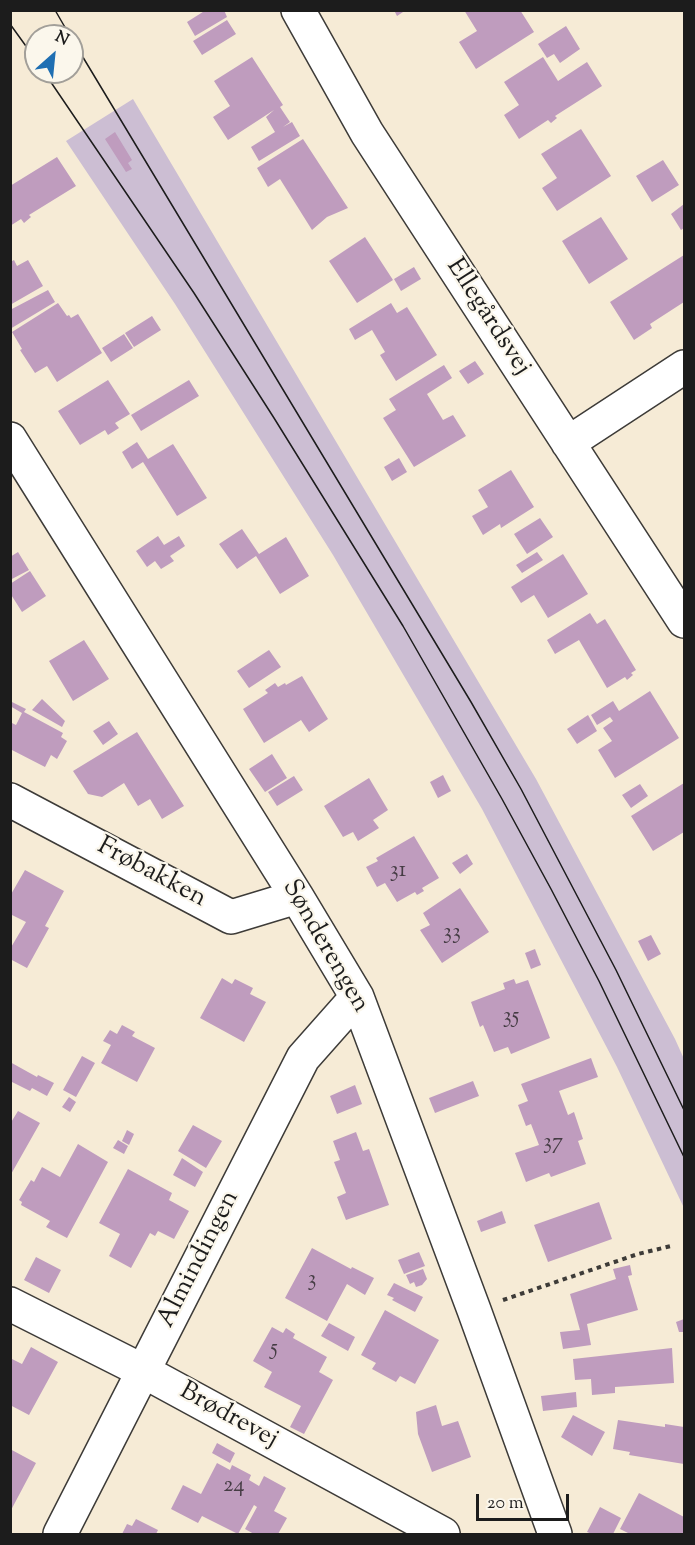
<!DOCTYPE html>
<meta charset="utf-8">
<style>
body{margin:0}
#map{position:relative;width:695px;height:1545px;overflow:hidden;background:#f6ebd6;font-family:"Sorts Mill Goudy",serif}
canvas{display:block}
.frame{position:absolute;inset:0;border:12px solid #1c1c1c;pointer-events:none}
.north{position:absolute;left:24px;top:24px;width:60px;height:60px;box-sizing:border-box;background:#fbf7ec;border:2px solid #a29f99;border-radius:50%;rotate:27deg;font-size:16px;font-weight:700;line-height:24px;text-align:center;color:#1c1c1c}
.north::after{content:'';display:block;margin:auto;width:21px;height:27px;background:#1f6fb2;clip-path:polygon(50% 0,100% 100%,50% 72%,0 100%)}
.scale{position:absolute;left:476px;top:1494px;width:93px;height:27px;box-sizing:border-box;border:3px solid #1c1c1c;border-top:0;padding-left:8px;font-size:18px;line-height:21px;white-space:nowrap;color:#1c1c1c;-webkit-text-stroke:4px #fbf7ec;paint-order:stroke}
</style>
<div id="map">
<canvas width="695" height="1545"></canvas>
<div class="frame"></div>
<div class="north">N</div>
<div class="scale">20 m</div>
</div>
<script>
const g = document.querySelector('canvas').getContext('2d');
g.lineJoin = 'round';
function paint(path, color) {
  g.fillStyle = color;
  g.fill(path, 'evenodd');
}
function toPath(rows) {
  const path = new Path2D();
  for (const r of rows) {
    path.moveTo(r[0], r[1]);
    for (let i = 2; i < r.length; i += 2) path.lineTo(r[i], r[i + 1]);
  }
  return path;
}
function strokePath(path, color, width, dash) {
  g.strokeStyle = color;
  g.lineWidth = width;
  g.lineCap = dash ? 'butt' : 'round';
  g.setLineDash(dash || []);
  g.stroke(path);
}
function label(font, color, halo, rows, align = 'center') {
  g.font = font + ' "Sorts Mill Goudy",serif';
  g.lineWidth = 4.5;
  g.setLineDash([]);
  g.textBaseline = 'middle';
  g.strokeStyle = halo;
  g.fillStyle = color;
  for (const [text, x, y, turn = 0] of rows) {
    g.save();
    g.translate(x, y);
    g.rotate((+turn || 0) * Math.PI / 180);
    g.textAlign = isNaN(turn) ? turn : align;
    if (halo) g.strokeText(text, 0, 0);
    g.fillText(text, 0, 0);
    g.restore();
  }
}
const industrial = toPath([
 [133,99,536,779,675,1039,684,1059,684,1208,617,1067,482,809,333,555,175,304,66,141]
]);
const building = toPath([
 [206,10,224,10,227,17,195,36,187,22],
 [394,10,406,10,397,16],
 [464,10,520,10,534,32,476,69,459,42,477,31],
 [227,20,236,34,202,55,193,41],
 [566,26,580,49,560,63,554,54,547,58,538,44],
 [252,57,283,105,280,107,290,122,283,127,292,122,300,136,259,161,251,147,275,132,266,117,274,110,228,140,213,117,230,106,214,81],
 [543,57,558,81,587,62,602,86,555,116,557,118,551,123,548,120,519,139,504,115,519,105,504,82],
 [581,129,611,176,557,211,542,188,557,178,541,154],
 [115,132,132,160,128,163,132,169,126,172,105,139],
 [303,139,348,208,327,217,312,230,280,179,268,187,257,168],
 [57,157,76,186,29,215,31,217,24,223,21,219,10,226,10,186],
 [663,160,679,185,652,202,636,176],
 [684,204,684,228,681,230,671,214],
 [601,217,628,259,589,284,562,241],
 [365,237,393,280,357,303,329,261],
 [684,255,684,302,650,324,652,328,634,340,610,302],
 [14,260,17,266,28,260,43,286,10,305,10,262],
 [414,267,421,279,401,291,394,279],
 [48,290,55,302,10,329,10,310],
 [58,303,67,316,69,315,71,318,78,314,102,353,57,382,47,366,35,373,20,350,22,349,12,332],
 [391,303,397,313,407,307,437,355,396,381,380,355,385,352,372,330,355,340,349,329],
 [152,316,161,330,134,347,125,333],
 [124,334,133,348,111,362,102,348],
 [475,361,484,374,468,384,459,371],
 [444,365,452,378,427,394,443,420,453,415,466,436,414,467,383,418,396,410,389,399],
 [108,380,130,414,115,423,119,428,108,435,105,430,80,445,58,411],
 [189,380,199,396,141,431,131,415],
 [137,442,148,459,173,444,207,498,177,516,143,462,132,469,122,452],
 [399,458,407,472,392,481,384,467],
 [511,470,534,507,501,528,500,524,483,535,472,516,488,507,478,490],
 [540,518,553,537,527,554,514,534],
 [242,529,259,554,286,537,309,576,280,594,256,556,237,569,219,544],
 [158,536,164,545,179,536,185,546,170,556,174,561,161,569,155,561,147,567,136,551],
 [18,552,29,570,10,580,10,557],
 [537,552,543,560,522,573,516,565],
 [563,554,588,594,548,618,534,595,521,603,511,587],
 [30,571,46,596,22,612,10,593,10,584],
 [590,613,597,624,605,619,636,670,631,673,633,675,627,680,625,677,607,688,579,640,555,654,547,640],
 [84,640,109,679,73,701,49,661],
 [269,650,281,667,249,688,237,671],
 [302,676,328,719,309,732,301,720,264,743,243,709,268,693,265,690,275,683,278,687,285,683,286,685],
 [650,691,679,738,615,778,598,750,612,741,603,728,613,721,610,717,597,725,591,715,613,701,619,711],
 [42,699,65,721,62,727,32,710],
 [10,701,26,709,24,712,63,733,61,737,67,741,57,759,51,755,45,767,10,749,10,722,16,725,22,713,10,706],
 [588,715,597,731,577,744,567,729],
 [109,721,118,734,103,745,93,731],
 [137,732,184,806,162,819,150,799,138,806,124,783,102,797,88,794,73,771],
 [272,754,287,778,265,792,249,769],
 [443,775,451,791,438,798,430,782],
 [294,776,303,790,277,806,268,792],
 [369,778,388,810,373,820,379,828,358,841,353,832,343,837,324,806],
 [684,783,684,832,653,851,631,816],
 [640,784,648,796,631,808,622,795],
 [414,836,439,878,422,888,424,891,417,895,415,892,397,902,385,883,377,887,366,867,378,861,376,858],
 [467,854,473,864,460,874,452,863],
 [25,870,64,891,45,926,49,928,27,968,10,959,10,949,26,922,10,914,10,896],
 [460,888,489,932,442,963,420,930,430,925,423,913],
 [651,935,661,954,648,961,638,941],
 [535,949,541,965,531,969,525,953],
 [222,978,232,984,235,979,253,988,250,994,266,1002,244,1042,200,1018],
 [514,979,516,984,528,980,550,1038,511,1054,508,1047,494,1052,483,1025,480,1027,471,1002,505,989,503,983],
 [122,1025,135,1032,132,1036,155,1048,137,1082,101,1063,111,1045,103,1041,110,1030,117,1034],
 [82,1056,95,1063,76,1097,63,1090],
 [591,1058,598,1077,559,1091,568,1115,574,1112,583,1139,578,1141,586,1164,551,1177,549,1173,526,1182,515,1153,539,1145,531,1124,526,1126,518,1105,528,1101,521,1084],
 [10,1062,37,1077,38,1075,54,1083,47,1096,32,1088,30,1091,10,1081],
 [473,1081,479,1096,435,1113,429,1098],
 [355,1085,362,1104,337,1114,330,1096],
 [69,1097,76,1102,70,1112,62,1107],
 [18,1111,40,1123,10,1176,10,1124],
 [193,1125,222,1141,206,1168,178,1151],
 [127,1130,134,1134,129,1145,122,1141],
 [356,1132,363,1151,369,1149,389,1205,346,1220,337,1197,346,1193,334,1162,340,1160,333,1141],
 [118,1140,128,1146,124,1154,113,1148],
 [78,1144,108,1162,67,1238,46,1227,50,1221,21,1205,22,1202,19,1200,31,1180,34,1182,42,1167,60,1177],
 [182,1158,203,1172,195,1187,173,1175],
 [128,1169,172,1193,169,1200,189,1211,174,1239,158,1231,155,1236,150,1233,131,1268,109,1256,120,1234,99,1223],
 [599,1202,612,1239,548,1262,534,1225],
 [502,1211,506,1223,481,1232,477,1221],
 [312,1248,351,1269,352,1267,374,1278,365,1295,347,1284,327,1321,285,1298],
 [419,1252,425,1266,404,1274,398,1260],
 [36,1257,61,1270,49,1293,24,1280],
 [630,1265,632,1275,628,1276,638,1310,587,1324,591,1345,563,1349,560,1332,580,1330,570,1294,616,1279,613,1269],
 [423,1269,427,1279,422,1285,416,1287,414,1282,410,1284,406,1275],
 [394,1283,423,1297,415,1312,392,1300,394,1298,387,1295],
 [385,1310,439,1340,415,1384,400,1376,396,1382,372,1369,376,1363,361,1355],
 [684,1319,684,1332,679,1332,676,1322],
 [329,1323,355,1337,348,1351,321,1336],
 [272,1327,283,1333,286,1328,295,1334,293,1338,327,1357,319,1372,333,1380,304,1434,290,1427,301,1406,264,1387,272,1372,253,1361],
 [31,1347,58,1362,29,1415,10,1405,10,1358,22,1364],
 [672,1348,674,1383,615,1387,615,1393,592,1395,591,1379,575,1380,573,1359],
 [576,1392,577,1407,543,1411,541,1396],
 [436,1405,442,1426,458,1421,471,1457,432,1472,418,1434,416,1412],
 [573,1415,605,1432,592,1456,561,1437],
 [618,1420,665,1427,665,1424,684,1427,684,1464,629,1455,630,1452,613,1449],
 [217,1443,235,1453,230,1463,212,1453],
 [10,1449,36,1463,10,1512],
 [217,1463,230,1470,232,1465,251,1475,249,1480,259,1486,264,1476,286,1488,274,1511,287,1518,278,1534,254,1534,245,1529,257,1507,254,1505,238,1534,202,1516,198,1523,171,1509,183,1485,201,1494],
 [639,1493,684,1517,684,1534,630,1534,620,1529],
 [600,1507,621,1518,613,1534,592,1534,587,1532],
 [136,1519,158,1530,156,1534,122,1534,127,1524,132,1526]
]);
const path = toPath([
 [503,1300,638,1254,671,1246]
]);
const minor = toPath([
 [298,10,367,133,684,621],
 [10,439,297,897,357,997,474,1310,555,1534],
 [568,443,684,367],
 [10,800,231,917,297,897],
 [10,1304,143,1371,443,1534],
 [60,1534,303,1058,357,997]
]);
const tram = toPath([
 [55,10,70,36],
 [10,24,36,60],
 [72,39,471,702,521,789,616,970,684,1110],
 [44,72,194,293,274,418,403,626,502,799,551,889,599,981,684,1157]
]);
const numberNames = [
 ["31",398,872],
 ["33",452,934],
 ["35",511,1018],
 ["37",553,1144],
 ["3",312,1281],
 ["5",274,1350],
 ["24",234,1487]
];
const streetNames = [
 ["Ellegårdsvej",487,318,57],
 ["Frøbakken",151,874,28],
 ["Sønderengen",324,947,60],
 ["Almindingen",200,1260,-63],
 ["Brødrevej",228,1417,29]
];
paint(industrial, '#ccbed3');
paint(building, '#bf9cbe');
strokePath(minor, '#3d3b38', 36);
strokePath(path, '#3d3b38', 4, [4.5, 4.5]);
strokePath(minor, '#fff', 33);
strokePath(tram, '#1c1c1c', 1.5);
label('22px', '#453c44', null, numberNames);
label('26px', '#1c1c1c', '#fbf7ec', streetNames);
</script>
